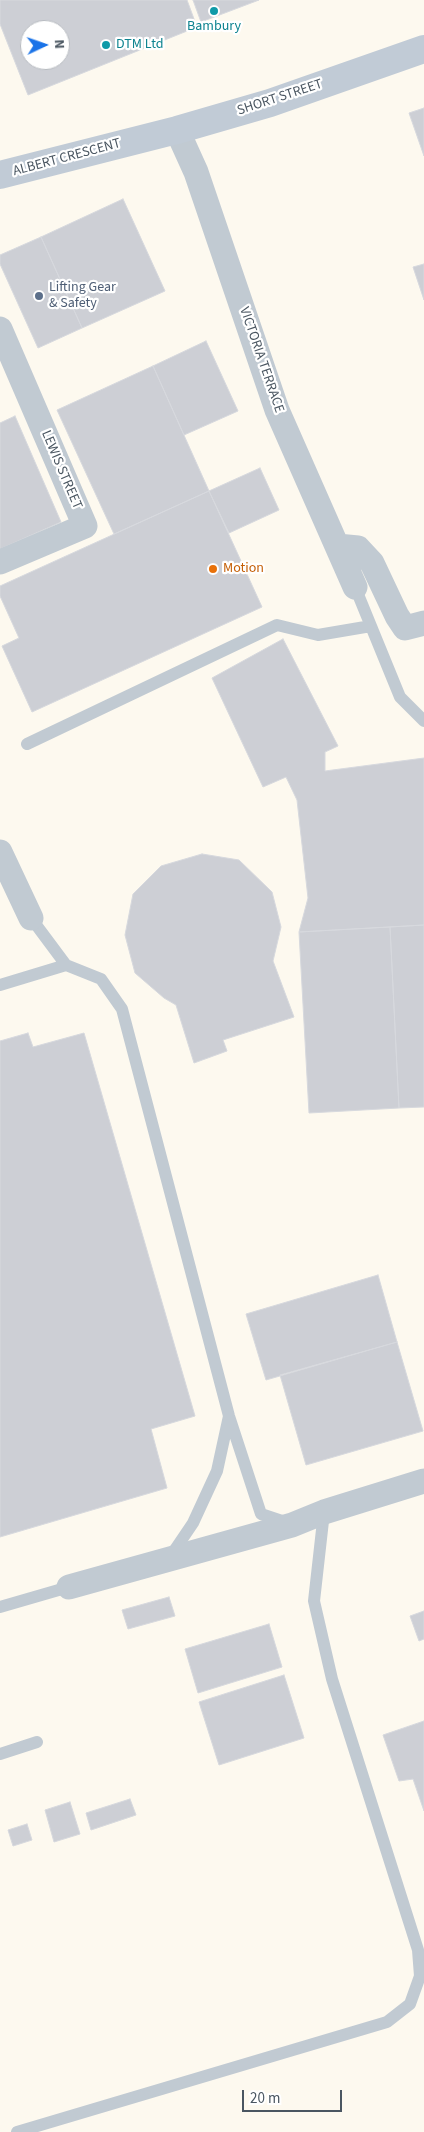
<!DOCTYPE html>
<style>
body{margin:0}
#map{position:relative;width:424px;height:2132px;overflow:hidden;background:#f5f3f3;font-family:"Source Sans 3",sans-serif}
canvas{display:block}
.north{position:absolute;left:20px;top:20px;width:50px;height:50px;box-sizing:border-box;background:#fff;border:1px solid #b7bbc0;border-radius:50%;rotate:87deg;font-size:14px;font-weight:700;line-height:20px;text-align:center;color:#4a5661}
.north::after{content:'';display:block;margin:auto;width:18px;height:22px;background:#1a73e8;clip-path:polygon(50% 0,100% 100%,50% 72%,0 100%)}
.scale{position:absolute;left:242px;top:2090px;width:100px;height:22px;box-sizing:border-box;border:2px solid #4a5661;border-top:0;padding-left:6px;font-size:15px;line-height:18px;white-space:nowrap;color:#4a5661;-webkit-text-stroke:4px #fff;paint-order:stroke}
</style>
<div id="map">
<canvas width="424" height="2132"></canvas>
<div class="north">N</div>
<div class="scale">20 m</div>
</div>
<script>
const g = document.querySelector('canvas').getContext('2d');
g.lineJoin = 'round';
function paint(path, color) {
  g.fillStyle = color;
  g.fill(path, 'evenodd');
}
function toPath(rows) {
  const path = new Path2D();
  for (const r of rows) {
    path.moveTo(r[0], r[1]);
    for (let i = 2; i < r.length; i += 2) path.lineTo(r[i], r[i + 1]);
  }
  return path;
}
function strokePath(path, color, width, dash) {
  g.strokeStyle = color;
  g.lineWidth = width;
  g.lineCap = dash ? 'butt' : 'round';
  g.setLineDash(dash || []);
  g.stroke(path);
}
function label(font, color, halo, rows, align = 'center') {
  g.font = font + ' "Source Sans 3",sans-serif';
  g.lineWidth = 4.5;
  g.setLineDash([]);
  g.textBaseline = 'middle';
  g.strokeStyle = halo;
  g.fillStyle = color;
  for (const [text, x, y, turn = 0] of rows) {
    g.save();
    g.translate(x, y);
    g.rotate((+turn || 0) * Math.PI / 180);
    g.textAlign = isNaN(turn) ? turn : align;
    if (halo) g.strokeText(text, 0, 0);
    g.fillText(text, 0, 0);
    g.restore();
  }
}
const commercial = toPath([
 [0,0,424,0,424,2132,0,2132],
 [30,30,60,30,60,60,30,60]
]);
const building = toPath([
 [0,0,187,0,197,27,28,95,0,24,0,0],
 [30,30,60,30,60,60,30,60,30,30],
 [193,0,259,0,201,22,193,0],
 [424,108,424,156,409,113,424,108],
 [123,199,165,291,82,328,41,237,123,199],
 [41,237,82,328,38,348,0,264,0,255,41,237],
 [424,264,424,300,413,267,424,264],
 [206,341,238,411,184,435,153,366,206,341],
 [153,366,209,491,114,534,57,410,153,366],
 [15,416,61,522,0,549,0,423,15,416],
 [260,468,279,510,229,533,209,491,260,468],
 [209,491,262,607,32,712,2,646,19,638,0,596,0,586,209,491],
 [283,639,338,746,325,752,325,771,424,758,424,925,299,932,308,898,297,800,286,777,263,787,212,678,283,639],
 [202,854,239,860,272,892,281,927,273,961,294,1017,223,1040,227,1051,194,1063,176,1005,164,998,135,973,125,935,133,894,161,866,202,854],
 [424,925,424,1107,399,1108,390,927,424,925],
 [390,927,399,1108,309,1113,299,932,390,927],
 [28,1033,33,1047,84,1033,195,1416,151,1429,167,1488,0,1537,0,1041,28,1033],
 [378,1275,397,1342,266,1380,246,1314,378,1275],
 [397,1342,423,1431,306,1465,280,1375,397,1342],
 [169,1597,175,1616,128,1629,122,1610,169,1597],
 [424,1611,424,1639,419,1641,410,1616,424,1611],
 [269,1624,282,1667,198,1693,185,1649,269,1624],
 [284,1675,304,1738,219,1765,199,1702,284,1675],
 [424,1721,424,1811,413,1779,399,1781,383,1735,424,1721],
 [130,1799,136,1815,91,1830,86,1813,130,1799],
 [70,1802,80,1834,54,1842,45,1810,70,1802],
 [27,1824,32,1840,13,1846,8,1830,27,1824]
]);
const lane = toPath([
 [355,587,400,697,424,721],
 [27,744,277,625,318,635,371,626],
 [31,918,66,965],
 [0,985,66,965,101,979,122,1009,229,1416,261,1514,288,1523],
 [170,1557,193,1523,217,1471,229,1416],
 [0,1607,69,1587],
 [0,1754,37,1742],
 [17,2132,387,2022,410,2004,420,1976,418,1950,332,1679,314,1601,324,1512]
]);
const street = toPath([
 [177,130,196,172,277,410,355,587],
 [0,329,85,526,0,562],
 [337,546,358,548,372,563,397,616,405,628,424,623],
 [0,852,31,918],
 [69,1587,292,1525,324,1512,424,1481]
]);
const secondary = toPath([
 [0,175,177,130,270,103,424,49]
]);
const markers = [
 [214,11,5,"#0f9aa8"],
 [106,45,5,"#0f9aa8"],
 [39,296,5,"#5c6f8a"],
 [213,569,5,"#e8710a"]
];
const cultureNames = [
 ["Bambury",214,27],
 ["DTM Ltd",116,45,"left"]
];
const streetNames = [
 ["SHORT STREET",280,98,-18],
 ["ALBERT CRESCENT",67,158,-15],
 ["VICTORIA TERRACE",261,360,71],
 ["LEWIS STREET",61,470,67]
];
const serviceNames = [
 ["Lifting Gear",49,288],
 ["& Safety",49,304]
];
const foodNames = [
 ["Motion",223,569]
];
paint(commercial, '#fdf9ef');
paint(building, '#cdcfd5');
strokePath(building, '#d7d9de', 1);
strokePath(lane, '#c1cad2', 12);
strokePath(street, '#c1cad2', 25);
strokePath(secondary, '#c1cbd6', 28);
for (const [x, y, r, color] of markers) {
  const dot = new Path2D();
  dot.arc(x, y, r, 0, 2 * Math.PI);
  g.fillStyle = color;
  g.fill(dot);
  strokePath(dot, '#fff', 2);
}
label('14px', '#0d838f', '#fff', cultureNames);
label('14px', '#4a5661', '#fff', streetNames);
label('14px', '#4e5e75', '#fff', serviceNames, 'left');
label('14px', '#c56008', '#fff', foodNames, 'left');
</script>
